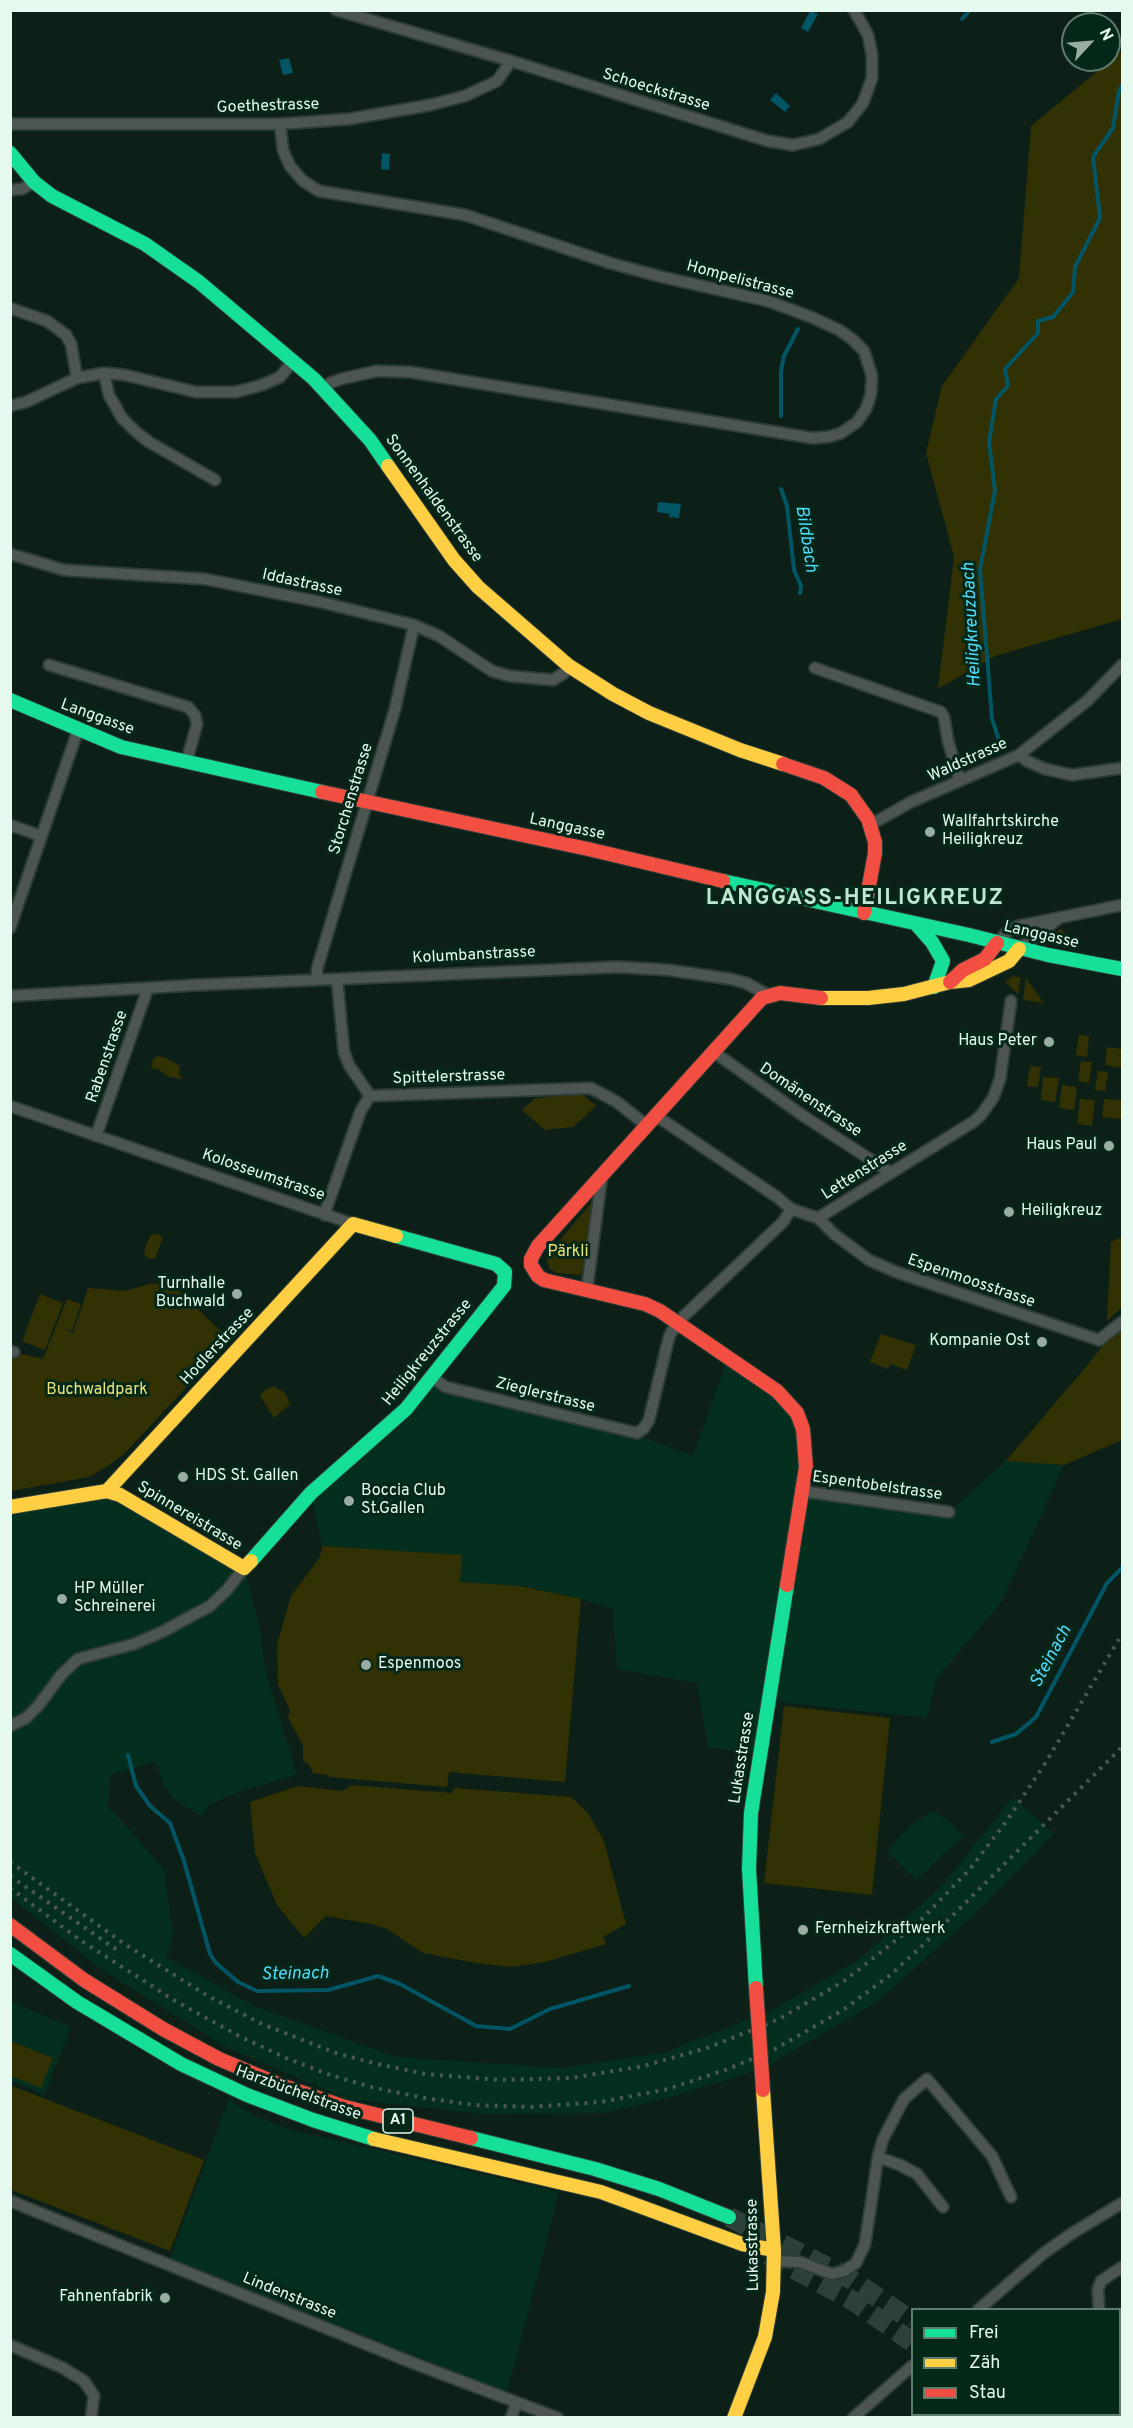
<!DOCTYPE html>
<meta charset="utf-8">
<style>
body{margin:0}
#map{position:relative;width:1133px;height:2428px;overflow:hidden;background:#0d2018;font-family:Overpass,sans-serif}
canvas{display:block}
.frame{position:absolute;inset:0;border:12px solid #e6f9ee;pointer-events:none}
.legend{position:absolute;left:911px;top:2308px;width:210px;height:108px;box-sizing:border-box;background:#052819;border:2px solid #5f7c6e;margin:0;padding:8px 10px;list-style:none;font-size:18px;color:#e6f9ee}
.legend li{display:flex;align-items:center;gap:12px;height:30px}
.legend b{width:30px;border:2px solid #5f7c6e}
.north{position:absolute;left:1061px;top:12px;width:60px;height:60px;box-sizing:border-box;background:#052819;border:2px solid #5f7c6e;border-radius:50%;rotate:64deg;font-size:16px;font-weight:700;line-height:24px;text-align:center;color:#e6f9ee}
.north::after{content:'';display:block;margin:auto;width:21px;height:27px;background:#9aada3;clip-path:polygon(50% 0,100% 100%,50% 72%,0 100%)}
</style>
<div id="map">
<canvas width="1133" height="2428"></canvas>
<div class="frame"></div>
<ul class="legend">
<li><b style="height:8px;background:#16e098"></b>Frei</li>
<li><b style="height:8px;background:#ffcf43"></b>Zäh</li>
<li><b style="height:8px;background:#f24e42"></b>Stau</li>
</ul>
<div class="north">N</div>
</div>
<script>
const g = document.querySelector('canvas').getContext('2d');
g.lineJoin = 'round';
function paint(path, color) {
  g.fillStyle = color;
  g.fill(path, 'evenodd');
}
function toPath(rows) {
  const path = new Path2D();
  for (const r of rows) {
    path.moveTo(r[0], r[1]);
    for (let i = 2; i < r.length; i += 2) path.lineTo(r[i], r[i + 1]);
  }
  return path;
}
function strokePath(path, color, width, dash) {
  g.strokeStyle = color;
  g.lineWidth = width;
  g.lineCap = dash ? 'butt' : 'round';
  g.setLineDash(dash || []);
  g.stroke(path);
}
function label(font, color, halo, rows, align = 'center') {
  g.font = font + ' Overpass,sans-serif';
  g.lineWidth = 6;
  g.setLineDash([]);
  g.textBaseline = 'middle';
  g.strokeStyle = halo;
  g.fillStyle = color;
  for (const [text, x, y, turn = 0] of rows) {
    g.save();
    g.translate(x, y);
    g.rotate((+turn || 0) * Math.PI / 180);
    g.textAlign = isNaN(turn) ? turn : align;
    if (halo) g.strokeText(text, 0, 0);
    g.fillText(text, 0, 0);
    g.restore();
  }
}
const built = toPath([
 [728,1357,800,1418,801,1492,949,1512,1006,1461,1064,1465,1002,1601,936,1679,927,1718,770,1701,760,1755,708,1747,697,1683,617,1669,613,1609,581,1599,520,1586,460,1582,461,1555,322,1546,311,1493,431,1377,446,1387,631,1433,693,1456],
 [107,1491,244,1568,261,1634,264,1666,297,1775,247,1789,210,1804,201,1816,173,1799,164,1785,155,1762,111,1774,108,1806,164,1869,173,1934,166,1957,254,2006,396,2057,559,2068,663,2053,772,2010,855,1962,939,1889,1013,1797,1054,1834,976,1913,878,2001,776,2061,746,2074,667,2098,602,2113,485,2114,347,2099,226,2047,102,1970,11,1898,10,1497,19,1505],
 [932,1811,950,1821,963,1836,916,1880,887,1851,911,1825],
 [11,2002,71,2027,44,2095,14,2081,11,2089],
 [229,2099,254,2116,295,2131,559,2192,507,2392,170,2259]
]);
const green = toPath([
 [1122,51,1122,619,995,656,938,689,954,557,926,453,942,386,1019,278,1031,126],
 [1060,929,1062,930,1074,944,1052,940,1050,937],
 [1013,976,1021,978,1018,994,1005,982],
 [1026,978,1043,1002,1045,1003,1023,1000],
 [1079,1035,1089,1036,1087,1057,1076,1055],
 [1107,1047,1122,1049,1122,1068,1105,1065],
 [158,1056,166,1058,180,1066,179,1073,182,1079,169,1077,158,1069,151,1068,153,1059],
 [1081,1061,1092,1062,1089,1083,1078,1081],
 [1030,1066,1041,1067,1038,1087,1027,1086],
 [1098,1071,1108,1072,1105,1091,1095,1090],
 [1043,1077,1059,1078,1055,1102,1041,1100],
 [1062,1085,1077,1087,1074,1110,1059,1108],
 [581,1093,596,1106,573,1127,545,1130,522,1110,534,1099],
 [1080,1099,1095,1100,1092,1126,1077,1124],
 [1104,1099,1122,1100,1121,1119,1102,1117],
 [593,1201,589,1240,581,1275,556,1273,549,1268,546,1256],
 [157,1234,163,1237,155,1258,150,1259,144,1255,146,1245,151,1235],
 [1122,1237,1122,1307,1107,1321,1111,1242],
 [170,1282,230,1340,125,1453,108,1466,89,1477,11,1491,11,1360,14,1352,43,1359,67,1299,81,1304,72,1331,61,1327,73,1333,88,1288,124,1291,150,1284],
 [40,1294,63,1303,45,1350,22,1341],
 [1122,1320,1122,1440,1064,1465,1006,1461,1090,1362],
 [881,1334,916,1345,907,1370,890,1364,888,1369,870,1362],
 [274,1386,285,1393,290,1404,274,1418,260,1396,265,1390],
 [322,1546,462,1555,460,1582,520,1586,581,1599,565,1782,449,1772,447,1787,329,1777,328,1775,313,1773,309,1764,303,1761,303,1745,288,1718,290,1710,278,1685,277,1645,291,1596,320,1557],
 [784,1706,890,1718,872,1895,764,1883],
 [352,1785,452,1793,454,1788,571,1797,587,1812,604,1841,626,1924,603,1937,606,1944,545,1962,511,1967,476,1963,423,1953,387,1929,371,1924,326,1916,304,1938,277,1905,255,1853,250,1802,298,1786,343,1791],
 [10,2041,53,2058,41,2088,11,2076],
 [12,2086,204,2160,170,2251,11,2190],
 [1084,2415,1086,2417,973,2418,970,2415]
]);
const water = toPath([
 [810,11,818,14,808,32,801,28],
 [289,58,293,73,283,75,279,60],
 [776,93,790,106,785,112,770,100],
 [382,153,390,154,389,170,381,169],
 [658,502,681,504,679,518,669,517,670,514,657,512]
]);
const stream = toPath([
 [962,19,970,10],
 [781,416,781,371,784,356,798,329],
 [781,489,787,506,794,570,801,586,800,593],
 [1001,746,992,719,980,569,995,491,989,442,996,399,1008,386,1005,369,1038,333,1038,321,1053,317,1073,292,1075,267,1100,218,1093,157,1113,128,1119,90,1122,86],
 [992,1742,1016,1734,1036,1717,1107,1583,1122,1568],
 [128,1755,136,1786,150,1806,170,1823,184,1861,210,1954,216,1963,238,1982,257,1991,328,1990,378,1976,400,1984,476,2026,510,2029,550,2009,629,1986]
]);
const highwayTunnel = toPath([
 [729,2217,849,2278,912,2321],
 [768,2255,855,2302,912,2342],
 [993,2414,996,2418],
 [1022,2414,1025,2418]
]);
const street = toPath([
 [336,10,511,61,768,141,793,145,819,139,848,122,863,103,872,78,872,55,868,35,854,10],
 [10,124,280,124,349,119,430,105,465,96,497,81,511,61],
 [280,124,283,150,290,166,303,181,319,191,465,215,610,263,662,277,768,301,811,317,839,330,852,339,864,351,872,376,871,394,866,409,857,422,841,433,828,437,812,438,410,372,377,371,341,379,330,383,324,390],
 [10,190,22,189,34,182],
 [10,308,47,321,66,335,71,344,77,378],
 [104,373,109,395,122,418,135,431,149,442,215,480],
 [10,406,26,402,77,378,104,373,125,375,196,392,236,392,262,385,280,377,293,361],
 [10,554,64,570,205,579,320,602,414,625,439,636,492,671,509,676,553,680,564,673,569,666],
 [49,665,188,707,195,715,197,724,187,760],
 [815,668,941,712,944,717,948,741,960,781],
 [1019,755,1027,761,1045,769,1072,775,1122,768],
 [10,825,41,836],
 [870,825,911,802,1019,755,1087,701,1122,665],
 [10,928,78,730],
 [997,943,1007,932,1018,926,1122,905],
 [1019,949,1059,918],
 [317,979,317,969,395,709,414,625],
 [337,979,344,1052,349,1065,370,1096],
 [10,996,196,985,618,967,669,970,731,979,746,983,768,995],
 [714,1052,802,1115,891,1173],
 [10,1106,353,1224],
 [655,1115,777,1197,791,1209,818,1218,834,1234,869,1260,896,1272,1099,1340,1122,1322],
 [96,1136,148,988],
 [324,1215,361,1110,370,1096,591,1088,617,1102,646,1125],
 [818,1218,973,1122,981,1115,993,1098,1000,1079,1011,1001],
 [587,1289,602,1175],
 [10,1351,14,1352],
 [431,1377,446,1387,637,1433,644,1428,649,1420,669,1337,672,1331,684,1316,783,1222,791,1209],
 [801,1491,949,1512],
 [10,1726,26,1718,38,1706,62,1674,78,1659,134,1644,162,1632,210,1606,226,1591,244,1568],
 [878,2157,900,2165,917,2174,943,2207],
 [10,2201,413,2363,558,2418],
 [774,2261,800,2262,832,2274,844,2271,856,2263,865,2244,878,2157,883,2139,904,2099,927,2079,992,2156,1011,2197],
 [978,2310,1044,2253,1071,2234,1122,2203],
 [1099,2310,1098,2289,1101,2281,1122,2267],
 [10,2345,63,2368,84,2381,94,2396,91,2418],
 [1120,2349,1122,2353],
 [511,2418,517,2402],
 [853,2418,912,2366]
]);
const fast = toPath([
 [10,153,34,182,52,196,145,244,199,282,314,379,370,440,388,466],
 [10,700,121,747,322,792],
 [723,881,969,935,1048,955,1122,969],
 [917,925,932,942,943,961,934,987],
 [396,1236,496,1264,505,1272],
 [251,1561,311,1493,406,1409,504,1286,505,1272],
 [10,1954,77,2002,181,2064,247,2095,313,2120,374,2139],
 [756,1988,749,1869,751,1813,787,1585],
 [471,2138,595,2169,659,2189,729,2217]
]);
const slow = toPath([
 [388,466,454,560,478,587,569,666,613,694,649,713,740,750,783,764],
 [821,998,868,998,904,994,950,982,969,980,1009,961,1019,949],
 [107,1491,353,1224,396,1236],
 [10,1507,107,1491,120,1495,244,1568,251,1561],
 [374,2139,601,2192,742,2244,774,2250],
 [734,2418,765,2337,773,2292,774,2250,763,2090]
]);
const jam = toPath([
 [783,764,824,778,851,795,868,819,875,842,875,853,864,913],
 [322,792,588,849,723,881],
 [950,982,963,970,985,959,997,943],
 [531,1265,538,1276,544,1280,645,1304,660,1311,777,1391,797,1413,803,1429,806,1467,787,1585],
 [531,1265,531,1259,538,1246,762,998,780,993,821,998],
 [10,1925,84,1980,163,2029,219,2059,278,2084,345,2107,471,2138]
]);
const rail = toPath([
 [10,1862,126,1945,208,1996,262,2024,336,2053,377,2064,426,2074,499,2080,571,2078,644,2066,710,2047,779,2019,844,1981,918,1923,970,1869,1006,1822,1046,1762,1122,1634],
 [10,1876,117,1950],
 [10,1888,80,1940,177,2002,241,2037,286,2058,330,2075,375,2088,425,2098,475,2105,530,2107,601,2102,668,2089,728,2069,775,2049,843,2010,889,1976,920,1948,1122,1747]
]);
const jamBridge = toPath([
 [756,1988,763,2090]
]);
const markers = [
 [930,832,6,"#9aada3"],
 [1049,1042,6,"#9aada3"],
 [1109,1146,6,"#9aada3"],
 [1009,1212,6,"#9aada3"],
 [237,1294,6,"#9aada3"],
 [1042,1342,6,"#9aada3"],
 [183,1477,6,"#9aada3"],
 [349,1501,6,"#9aada3"],
 [62,1599,6,"#9aada3"],
 [366,1665,6,"#9aada3"],
 [803,1930,6,"#9aada3"],
 [165,2298,6,"#9aada3"]
];
const shields = [
 [398,2121,30]
];
const shieldNames = [
 ["A1",398,2121]
];
const streetNames = [
 ["Schoeckstrasse",656,91,17],
 ["Goethestrasse",268,107,-2],
 ["Hompelistrasse",740,281,15],
 ["Sonnenhaldenstrasse",433,499,54],
 ["Iddastrasse",302,584,12],
 ["Langgasse",97,718,20],
 ["Waldstrasse",968,761,-24],
 ["Storchenstrasse",352,799,-73],
 ["Langgasse",567,828,12],
 ["Langgasse",1041,936,13],
 ["Kolumbanstrasse",474,956,-3],
 ["Rabenstrasse",108,1057,-71],
 ["Spittelerstrasse",449,1078,-2],
 ["Domänenstrasse",810,1101,34],
 ["Lettenstrasse",865,1171,-32],
 ["Kolosseumstrasse",263,1176,19],
 ["Espenmoosstrasse",971,1282,19],
 ["Hodlerstrasse",218,1347,-47],
 ["Heiligkreuzstrasse",428,1353,-51],
 ["Zieglerstrasse",545,1396,14],
 ["Espentobelstrasse",877,1487,8],
 ["Spinnereistrasse",189,1517,31],
 ["Lukasstrasse",743,1758,-81],
 ["Harzbüchelstrasse",298,2094,20],
 ["Lukasstrasse",754,2245,-91],
 ["Lindenstrasse",289,2297,22]
];
const poiNames = [
 ["Wallfahrtskirche",942,823],
 ["Heiligkreuz",942,841],
 ["Haus Peter",1037,1042,"right"],
 ["Haus Paul",1097,1146,"right"],
 ["Heiligkreuz",1021,1212],
 ["Turnhalle",225,1285,"right"],
 ["Buchwald",225,1303,"right"],
 ["Kompanie Ost",1030,1342,"right"],
 ["HDS St. Gallen",195,1477],
 ["Boccia Club",361,1492],
 ["St.Gallen",361,1510],
 ["HP Müller",74,1590],
 ["Schreinerei",74,1608],
 ["Espenmoos",378,1665],
 ["Fernheizkraftwerk",815,1930],
 ["Fahnenfabrik",153,2298,"right"]
];
const parkNames = [
 ["Pärkli",568,1253],
 ["Buchwaldpark",97,1391]
];
const waterNames = [
 ["Bildbach",805,539,81],
 ["Heiligkreuzbach",973,625,-93],
 ["Steinach",1052,1657,-62],
 ["Steinach",295,1975,-1]
];
const districtNames = [
 ["LANGGASS-HEILIGKREUZ",855,900]
];
paint(built, '#042f1e');
paint(green, '#323104');
paint(water, '#015564');
strokePath(stream, '#015564', 4);
strokePath(highwayTunnel, '#2e4138', 20, [20, 10]);
strokePath(street, '#2d3d35', 14);
strokePath(fast, '#2d3d35', 16);
strokePath(slow, '#2d3d35', 16);
strokePath(jam, '#2d3d35', 16);
strokePath(street, '#4d5553', 10);
strokePath(fast, '#16e098', 14);
strokePath(slow, '#ffcf43', 14);
strokePath(jam, '#f24e42', 14);
strokePath(rail, '#4b5854', 4, [3, 6]);
strokePath(jamBridge, '#2d3d35', 16, []);
strokePath(jamBridge, '#f24e42', 14);
for (const [x, y, r, color] of markers) {
  const dot = new Path2D();
  dot.arc(x, y, r, 0, 2 * Math.PI);
  g.fillStyle = color;
  g.fill(dot);
  strokePath(dot, '#052819', 2);
}
for (const [x, y, w] of shields) {
  const box = new Path2D();
  box.roundRect(x - w / 2, y - 12, w, 24, 4.5);
  g.fillStyle = '#052819';
  g.fill(box);
  strokePath(box, '#e6f9ee', 1.5);
}
label('bold 15px', '#e6f9ee', null, shieldNames);
label('16px', '#e6f9ee', '#052819', streetNames);
label('16px', '#e6f9ee', '#052819', poiNames, 'left');
label('16px', '#e8e27a', '#052819', parkNames);
label('italic 18px', '#4fdcfc', '#052819', waterNames);
g.letterSpacing = '1.5px';
label('bold 22px', '#bfe6d0', '#052819', districtNames);
g.letterSpacing = '0px';
</script>
